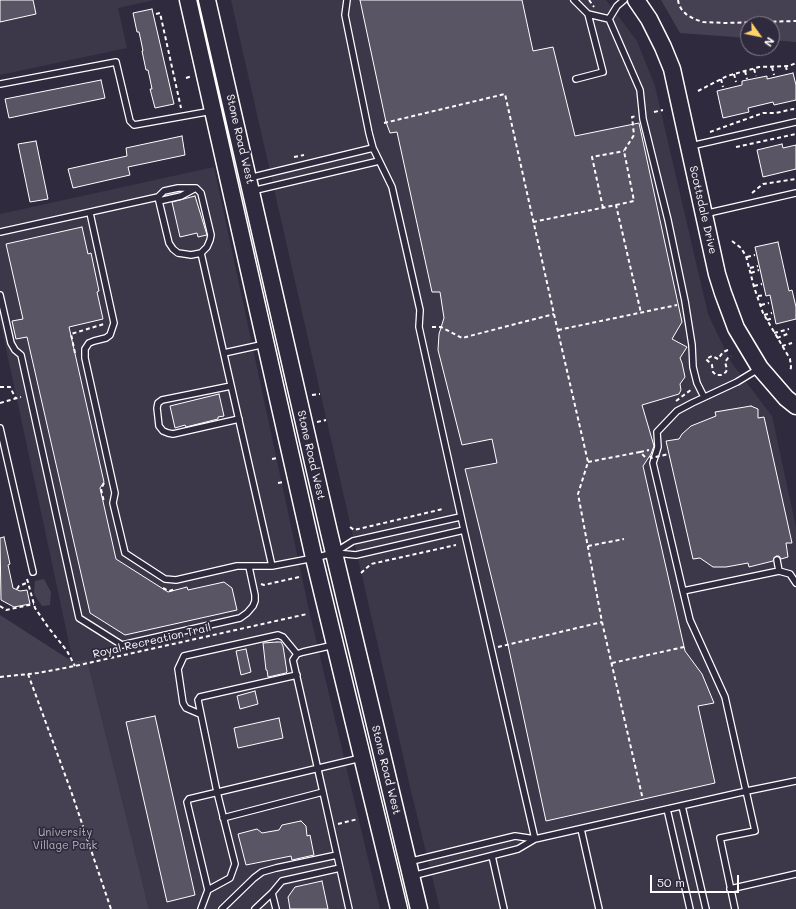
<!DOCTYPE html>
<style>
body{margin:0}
#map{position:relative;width:796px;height:909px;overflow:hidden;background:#2f2a3d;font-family:Mali,sans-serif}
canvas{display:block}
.north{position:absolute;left:740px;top:16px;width:40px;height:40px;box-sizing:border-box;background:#2f2a3d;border:1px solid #827f8b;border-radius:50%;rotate:123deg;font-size:11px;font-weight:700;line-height:16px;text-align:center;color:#fff}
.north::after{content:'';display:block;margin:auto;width:14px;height:18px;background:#ffd166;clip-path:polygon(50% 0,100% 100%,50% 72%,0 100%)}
.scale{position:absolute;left:650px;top:875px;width:89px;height:18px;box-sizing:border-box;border:2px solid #fff;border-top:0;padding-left:5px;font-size:12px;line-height:14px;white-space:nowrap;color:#fff;-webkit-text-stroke:3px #2f2a3d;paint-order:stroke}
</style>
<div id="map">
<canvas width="796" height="909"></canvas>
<div class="north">N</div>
<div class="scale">50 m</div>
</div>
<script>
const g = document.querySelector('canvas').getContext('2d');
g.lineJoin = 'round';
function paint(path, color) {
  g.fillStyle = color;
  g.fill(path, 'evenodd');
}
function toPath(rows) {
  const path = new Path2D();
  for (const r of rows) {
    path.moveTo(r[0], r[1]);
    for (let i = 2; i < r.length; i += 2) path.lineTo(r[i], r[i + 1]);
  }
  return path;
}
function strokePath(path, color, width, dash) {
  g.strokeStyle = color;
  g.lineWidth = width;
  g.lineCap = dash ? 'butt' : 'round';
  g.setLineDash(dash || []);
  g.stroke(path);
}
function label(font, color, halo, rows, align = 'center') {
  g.font = font + ' Mali,sans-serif';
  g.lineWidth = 3.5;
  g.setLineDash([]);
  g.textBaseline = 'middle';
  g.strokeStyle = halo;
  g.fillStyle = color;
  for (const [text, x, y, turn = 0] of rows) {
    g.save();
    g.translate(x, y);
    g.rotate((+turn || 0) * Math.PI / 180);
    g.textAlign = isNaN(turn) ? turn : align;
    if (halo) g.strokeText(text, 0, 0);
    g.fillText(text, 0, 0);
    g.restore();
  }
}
const built = toPath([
 [0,0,155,0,118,8,127,48,0,75],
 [231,0,606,0,637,41,655,86,708,314,731,362,772,416,796,527,796,909,440,909,411,791],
 [214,167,309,610,380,909,149,909,87,659,73,662,0,320,0,214]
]);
const green = toPath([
 [661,0,796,0,796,42,772,40,772,24,748,24,748,38,680,33],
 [44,579,51,592,50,605,42,606,34,594,35,581],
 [0,615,73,662,87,659,149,909,0,909]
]);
const building = toPath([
 [0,0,33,0,36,14,0,22,0,0],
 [360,0,522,0,533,51,553,47,575,136,639,123,682,322,672,339,687,347,680,358,682,363,685,377,680,384,681,390,679,394,642,405,654,446,651,454,643,466,685,651,702,674,714,703,698,706,715,783,546,821,508,645,465,469,497,463,492,439,462,445,438,350,439,334,444,318,440,292,432,292,397,132,390,133,386,122,360,0],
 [152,9,174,104,155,108,150,89,152,89,150,79,148,70,146,70,142,51,143,51,141,41,139,32,137,32,133,13,152,9],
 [793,73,796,85,796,100,774,105,773,102,748,108,749,112,723,118,717,91,742,85,742,81,767,76,767,79,793,73],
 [101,80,105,98,9,118,5,99,101,80],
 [182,136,185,155,128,167,130,175,73,188,68,169,127,156,126,148,182,136],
 [36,141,48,199,30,202,18,144,36,141],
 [782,144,783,148,796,145,796,169,763,177,757,150,782,144],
 [195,196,207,235,198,237,197,233,180,237,172,202,195,196],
 [82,227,88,254,91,253,99,291,97,292,103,319,69,327,101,469,104,482,100,488,116,559,168,592,187,587,188,590,224,582,232,588,237,610,125,635,90,613,27,337,16,339,12,321,23,319,6,244,82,227],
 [778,242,789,291,792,290,796,307,796,319,776,324,770,295,766,296,755,247,778,242],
 [219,394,224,416,218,417,218,419,186,427,185,425,175,428,170,406,219,394],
 [751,406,758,409,758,418,764,417,792,543,786,543,788,557,781,559,779,556,776,556,773,561,749,567,748,563,726,567,713,567,700,558,693,559,666,441,679,439,682,434,691,426,716,416,715,412,751,406],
 [4,537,10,564,8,565,13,588,20,591,27,590,30,604,14,607,1,600,0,538,4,537],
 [277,642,281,642,283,646,287,672,286,673,268,677,267,670,266,670,263,643,277,642],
 [246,649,251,672,241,675,236,651,246,649],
 [255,691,258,704,240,709,237,696,255,691],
 [155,716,195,895,167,902,126,722,155,716],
 [279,718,283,738,238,748,234,728,279,718],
 [301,821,306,826,307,836,310,835,314,855,292,860,291,856,246,865,238,834,257,829,262,833,279,830,282,825,301,821],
 [322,881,328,909,290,909,288,897,295,887,322,881]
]);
const path = toPath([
 [589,0,594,7],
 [678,0,679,5,682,10,687,15,694,19,703,22,725,23,796,21],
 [156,14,160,13,181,108],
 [786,66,787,72],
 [772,67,774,75],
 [754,69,756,76],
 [745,71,747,79],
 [734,74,736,82],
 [186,78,192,76],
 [721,79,723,87],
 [698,91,727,76,759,67,789,66,796,63],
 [654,112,663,110],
 [384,123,505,94,556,323,588,462,578,494,602,622,643,800],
 [710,132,763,113,776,113,793,109,796,110],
 [736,147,796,134],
 [294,157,304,155],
 [752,193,763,184,796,179],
 [616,205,634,201,624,151,634,135,632,117,636,116],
 [603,208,592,157,624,151],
 [533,222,616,205,641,313],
 [732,241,741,248,746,256,754,287,763,313,790,359,791,367,790,372],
 [747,257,755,255],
 [750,268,758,266],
 [751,273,759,270],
 [754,286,762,284],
 [758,296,765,295],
 [761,305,769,303],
 [764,315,772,313],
 [767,320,773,318],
 [432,327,441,327,462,338,554,314],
 [558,330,677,305],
 [774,333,789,329],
 [777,338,790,333],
 [782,346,792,343],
 [728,350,723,352,718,359,712,356,706,359,712,365,713,372,716,375,721,375,726,372,727,369,725,362,728,358,731,356],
 [75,353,71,334,104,324],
 [0,387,10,387,16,399],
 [312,395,320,394],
 [676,401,692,389],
 [0,403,21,397],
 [317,422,326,420],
 [640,452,649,450],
 [272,459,278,458],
 [588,462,640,452,646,458],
 [104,483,101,489,104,502],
 [278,483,284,482],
 [350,527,354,530,443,509],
 [588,546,624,539],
 [361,573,371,564,456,545],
 [27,579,35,608,48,627,67,651,75,666],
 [261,584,264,585,299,577],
 [163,588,169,591,176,589],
 [17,589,19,586,29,582],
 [0,606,6,610,34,604],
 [498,647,602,622],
 [612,663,684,647],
 [28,674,71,791,111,909],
 [0,677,38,673,75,666,307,614],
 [338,824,358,819]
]);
const lane = toPath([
 [347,0,345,15,369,133,373,148,392,187,420,310,419,327,464,530,535,839,747,791,796,781],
 [574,0,588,14,603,72,576,79],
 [624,0,617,6,609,19,640,90,643,119,668,220,685,301,692,345,693,367,697,383,704,397],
 [588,14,609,19],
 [0,84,116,62,130,121,134,125,212,111],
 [691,146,796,122],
 [249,178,373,148],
 [252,191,379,161],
 [159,201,181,196,194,189],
 [90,213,114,323,110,335,106,338,94,341,89,343,85,349,85,358,115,493,113,503,125,553,165,579,176,580,237,566,272,566,314,558,334,553,353,541,460,517],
 [704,214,796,193],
 [0,232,158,197,164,191,178,188,196,188,201,193,211,235,210,240,207,247,201,253,191,255,185,254,178,253,173,249,169,243,158,197],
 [201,253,272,566],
 [0,295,11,343,15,350,21,355,79,618,122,645,240,618,247,613,253,606,255,601,255,595,249,567],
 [224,353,265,344],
 [760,368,737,382,692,403,677,411,657,432,658,447,653,463,683,591,779,571,790,574,796,583],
 [231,386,162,400,158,403,157,408,159,426,163,431,168,433,173,434,239,419],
 [0,428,33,572],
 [335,553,356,555,464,530],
 [777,560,779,571],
 [683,591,690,620,725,697,755,831,720,838,735,909],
 [200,714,186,708,183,703,178,669,184,656,278,635,283,637,297,654],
 [323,792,349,909],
 [682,806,706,909],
 [667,809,690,909],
 [223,818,323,792,293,660,297,654,303,652,334,645],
 [581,829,599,909],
 [492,856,504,909],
 [408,862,515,836,535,839],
 [412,876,518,849,535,839],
 [730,889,796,874],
 [208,890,230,878,235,864,217,792,198,700,200,697,297,675],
 [201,909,208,890,187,802,189,799,361,758],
 [222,909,254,878,262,872,276,868,337,855],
 [255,909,272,893],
 [276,909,272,893,282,881,340,868]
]);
const secondary = toPath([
 [188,0,314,558,399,909],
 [207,0,329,532,419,909],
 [636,0,649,19,663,47,672,69,717,274,723,293,736,328,760,368,786,398,796,406]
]);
const pathBridge = toPath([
 [650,456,651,458,669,454]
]);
const streetNames = [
 ["Stone Road West",240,139,77],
 ["Scottsdale Drive",703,210,77],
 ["Stone Road West",311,455,77],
 ["Royal Recreation Trail",152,641,-13],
 ["Stone Road West",386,770,76]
];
const parkNames = [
 ["University",65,833],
 ["Village Park",65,846]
];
paint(built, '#3c3749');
paint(green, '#464152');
paint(building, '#595564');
strokePath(building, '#fff', 1);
strokePath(lane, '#fff', 8);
strokePath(secondary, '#fff', 19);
strokePath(path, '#fff', 2, [4, 3]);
strokePath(lane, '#2f2a3d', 5.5);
strokePath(secondary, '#2f2a3d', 16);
strokePath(pathBridge, '#fff', 2, [4, 3]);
label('11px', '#fff', '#2f2a3d', streetNames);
label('11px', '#b5b3ba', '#2f2a3d', parkNames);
</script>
